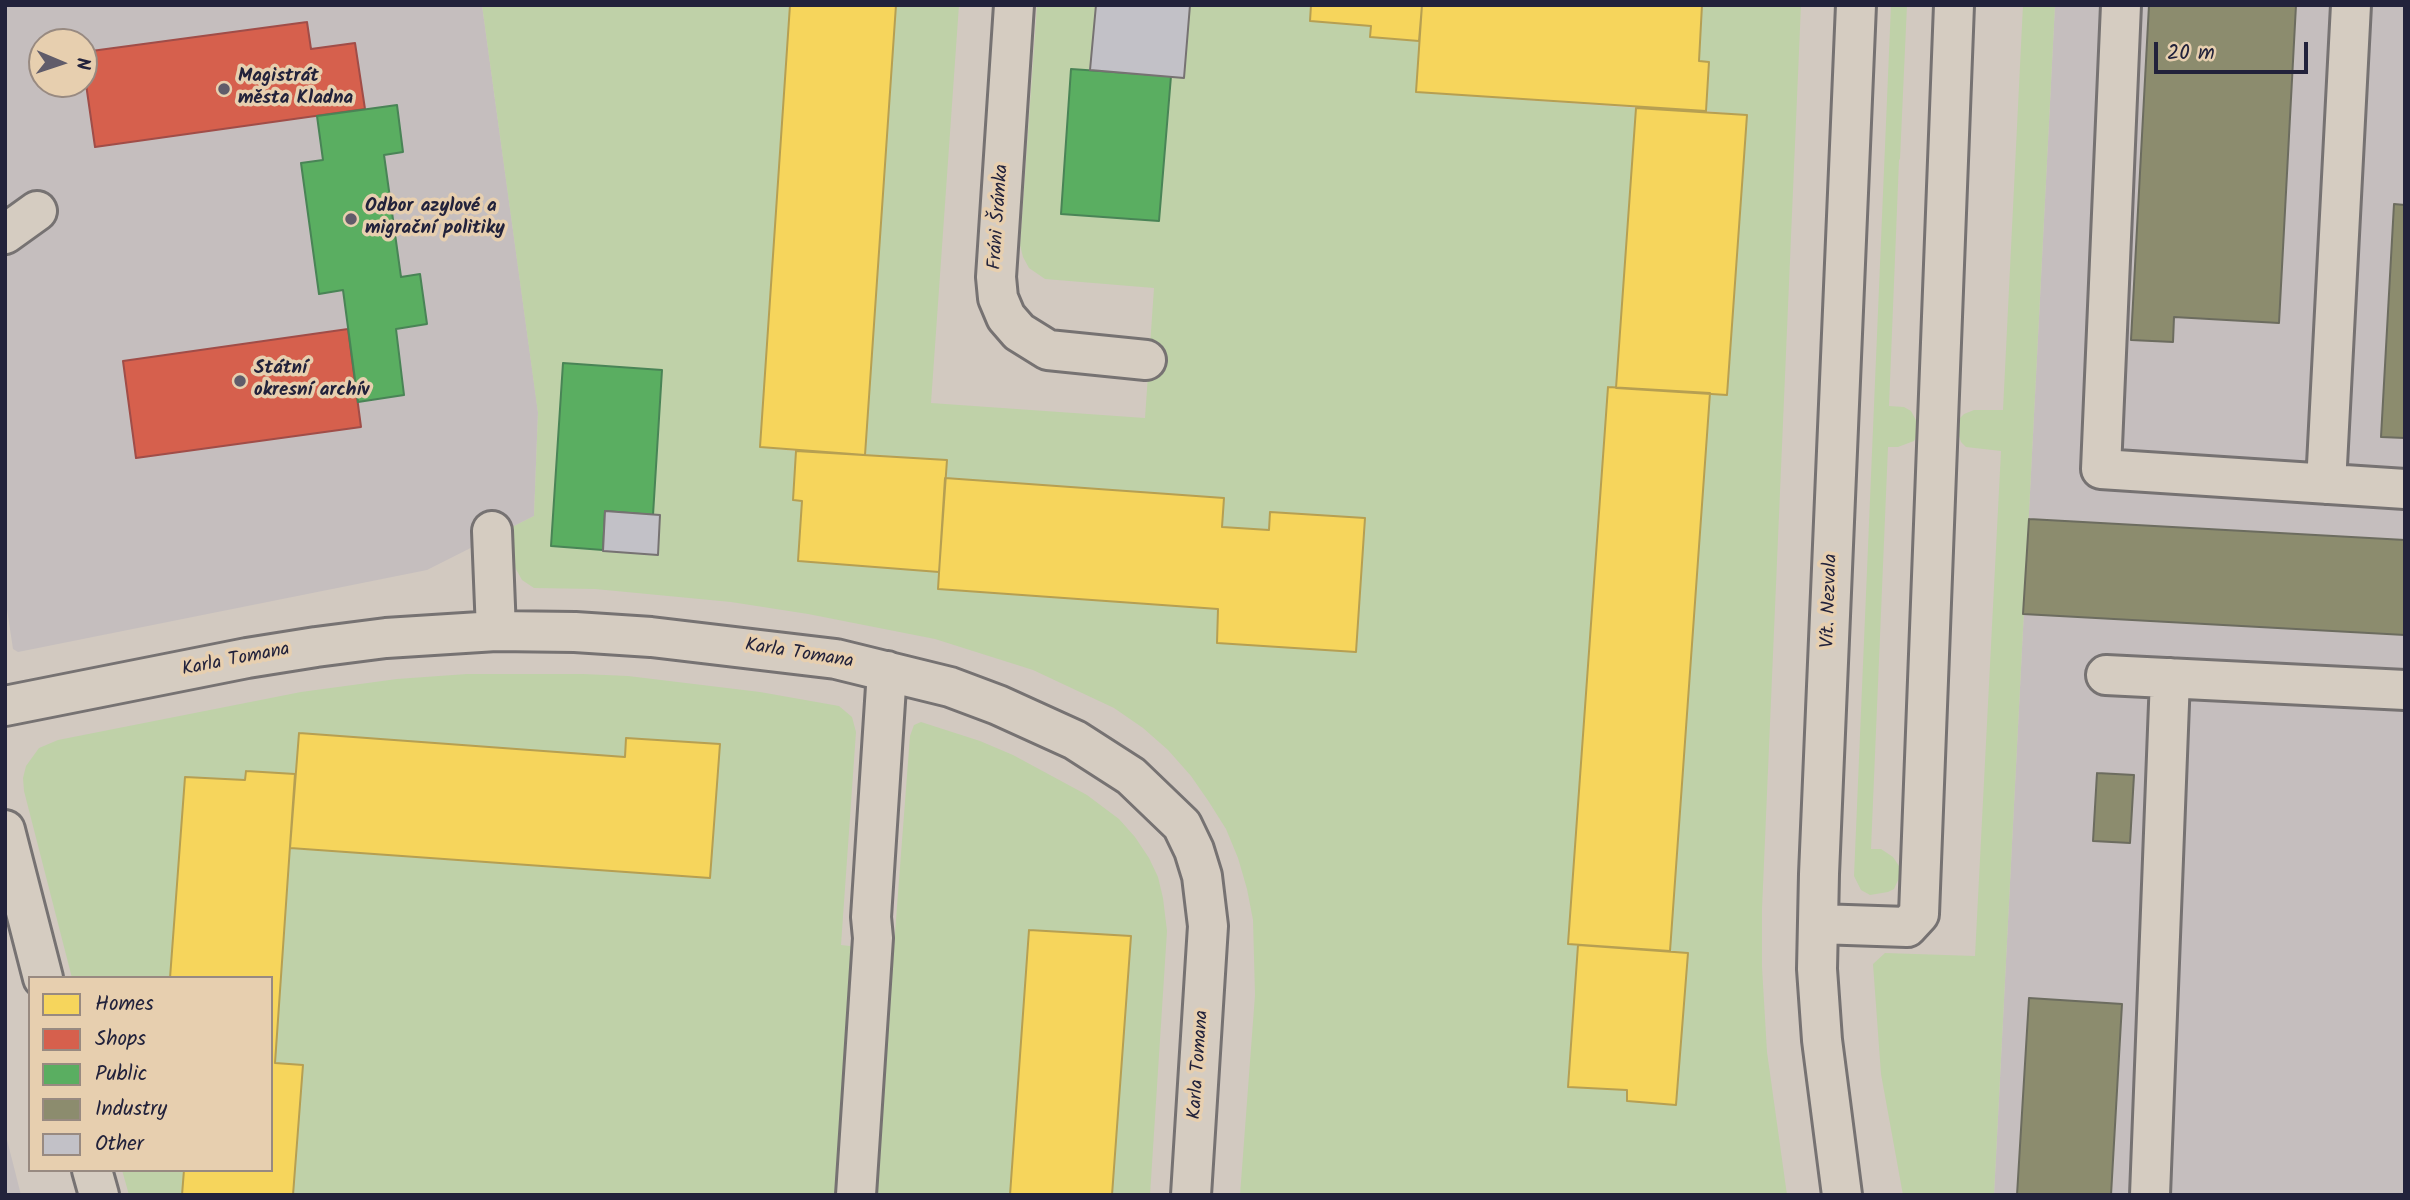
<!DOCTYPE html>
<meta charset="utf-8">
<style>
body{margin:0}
#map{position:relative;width:2410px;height:1200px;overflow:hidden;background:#d2c9c0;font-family:Kalam,sans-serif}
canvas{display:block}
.frame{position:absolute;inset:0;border:7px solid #22223b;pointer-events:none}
.legend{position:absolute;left:28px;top:976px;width:245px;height:196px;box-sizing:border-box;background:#e7cfaf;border:2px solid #988a81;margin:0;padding:9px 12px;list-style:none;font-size:21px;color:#22223b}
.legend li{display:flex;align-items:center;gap:14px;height:35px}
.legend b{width:35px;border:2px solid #988a81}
.north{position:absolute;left:28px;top:28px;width:70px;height:70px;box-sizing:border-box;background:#e7cfaf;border:2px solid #988a81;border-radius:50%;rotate:92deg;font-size:19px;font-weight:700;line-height:28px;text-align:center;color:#22223b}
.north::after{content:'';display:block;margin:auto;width:24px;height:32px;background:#605c6a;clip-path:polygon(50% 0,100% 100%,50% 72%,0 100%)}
.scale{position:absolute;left:2154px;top:42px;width:154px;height:32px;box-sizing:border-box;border:4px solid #22223b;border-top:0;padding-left:9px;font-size:21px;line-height:24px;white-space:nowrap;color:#22223b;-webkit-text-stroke:5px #e7cfaf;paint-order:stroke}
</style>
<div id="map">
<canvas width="2410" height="1200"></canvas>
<div class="frame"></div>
<ul class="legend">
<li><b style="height:19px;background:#f6d55c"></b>Homes</li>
<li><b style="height:19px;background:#d6604d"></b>Shops</li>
<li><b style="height:19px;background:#5aae61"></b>Public</li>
<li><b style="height:19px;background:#8c8c6e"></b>Industry</li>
<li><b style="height:19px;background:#c2c1c7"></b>Other</li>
</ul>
<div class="north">N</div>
<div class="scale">20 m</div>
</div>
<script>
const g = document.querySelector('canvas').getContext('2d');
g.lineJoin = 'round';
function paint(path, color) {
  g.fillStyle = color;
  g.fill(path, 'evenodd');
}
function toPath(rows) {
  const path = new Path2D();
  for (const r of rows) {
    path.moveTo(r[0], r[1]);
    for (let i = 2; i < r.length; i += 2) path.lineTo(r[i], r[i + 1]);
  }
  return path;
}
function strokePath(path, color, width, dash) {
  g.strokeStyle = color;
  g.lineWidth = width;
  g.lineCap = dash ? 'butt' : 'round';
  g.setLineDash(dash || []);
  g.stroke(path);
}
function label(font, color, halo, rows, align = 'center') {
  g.font = font + ' Kalam,sans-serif';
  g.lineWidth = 7;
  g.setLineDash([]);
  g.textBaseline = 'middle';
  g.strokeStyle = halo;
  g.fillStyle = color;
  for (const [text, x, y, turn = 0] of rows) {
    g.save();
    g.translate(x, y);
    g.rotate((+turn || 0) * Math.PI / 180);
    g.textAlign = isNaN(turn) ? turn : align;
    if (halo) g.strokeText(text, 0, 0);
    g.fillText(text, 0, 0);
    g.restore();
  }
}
const built = toPath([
 [5,5,482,5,538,412,534,516,427,570,18,652,13,649,5,596],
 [42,42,84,42,84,84,42,84],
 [2055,5,2405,5,2405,1195,1994,1195],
 [5,1132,21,1195,5,1195]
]);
const green = toPath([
 [482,5,790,5,760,447,796,451,793,500,802,501,799,561,939,572,938,589,1218,609,1217,643,1356,652,1365,519,1270,512,1269,530,1222,527,1224,498,945,478,946,460,865,455,896,5,959,5,931,403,1145,418,1154,288,1045,279,1029,268,1023,257,1020,245,1037,5,1096,5,1090,70,1071,70,1062,214,1159,220,1171,76,1184,77,1190,5,1311,5,1311,21,1371,26,1370,37,1419,41,1416,92,1636,108,1616,388,1569,944,1578,945,1568,1086,1627,1090,1627,1101,1676,1105,1688,954,1670,951,1673,903,1710,393,1747,115,1706,111,1709,62,1699,61,1702,5,1801,5,1762,909,1762,967,1767,1052,1787,1195,1240,1195,1255,995,1253,920,1247,889,1238,858,1226,829,1209,802,1191,776,1168,750,1143,728,1114,708,1033,670,935,639,808,614,731,602,595,589,534,588,522,580,512,562,508,529,534,516,538,413],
 [563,363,662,370,653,515,660,516,658,555,551,546],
 [1891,5,1907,5,1900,159,1899,160,1889,406,1904,407,1911,411,1918,424,1918,434,1914,441,1898,447,1888,447,1871,849,1881,849,1893,857,1899,866,1899,878,1894,889,1888,892,1870,895,1861,890,1854,876],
 [2023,5,2055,5,1994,1195,1903,1195,1881,1074,1873,964,1885,953,1975,956,2001,451,1966,447,1961,442,1957,430,1959,419,1964,414,1974,410,2003,410],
 [467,674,583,674,628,676,760,692,839,706,852,717,856,732,841,945,858,947,840,1195,293,1195,303,1066,275,1063,290,848,710,878,720,744,626,738,625,757,300,733,295,774,246,771,245,780,185,778,170,978,72,978,24,791,23,778,26,766,39,748,58,740,301,692,397,679],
 [921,722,980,741,1013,755,1087,795,1119,819,1135,837,1149,858,1158,877,1163,898,1167,931,1150,1195,1112,1195,1131,937,1030,930,1010,1195,875,1195,910,736,914,725],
 [122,1170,184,1170,182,1195,129,1195]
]);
const homes = toPath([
 [790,5,896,5,865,455,760,447,790,5],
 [1311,5,1422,5,1419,41,1370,37,1371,26,1310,21,1311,5],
 [1422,5,1702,5,1699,61,1709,62,1706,111,1416,92,1422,5],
 [1636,108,1747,115,1727,395,1616,388,1636,108],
 [1608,387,1710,393,1670,951,1568,944,1608,387],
 [796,451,947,460,939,572,798,561,802,501,793,500,796,451],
 [945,478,1224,498,1222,527,1269,530,1270,512,1365,518,1356,652,1217,643,1218,609,938,589,945,478],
 [299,733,625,757,626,738,720,744,710,878,290,848,299,733],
 [246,771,295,774,275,1063,303,1065,293,1195,182,1195,184,1170,271,1170,271,978,170,978,185,777,245,780,246,771],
 [1029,930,1131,936,1112,1195,1010,1195,1029,930],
 [1578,945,1688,953,1676,1105,1627,1101,1627,1090,1568,1087,1578,945]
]);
const shops = toPath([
 [307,22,311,49,355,43,365,109,95,147,84,70,84,52,307,22],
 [348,329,361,427,136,458,123,361,348,329]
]);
const public = toPath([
 [1071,69,1171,76,1159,221,1061,214,1071,69],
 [397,105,403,152,384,155,401,277,420,274,427,324,396,329,404,395,358,402,343,290,319,294,301,163,323,160,317,116,397,105],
 [563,363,662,370,653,515,605,511,603,550,551,546,563,363]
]);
const industry = toPath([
 [2149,5,2296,5,2279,323,2174,317,2173,342,2131,340,2149,5],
 [2394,204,2405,205,2405,438,2381,437,2394,204],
 [2029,519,2405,540,2405,635,2023,614,2029,519],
 [2097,773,2134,775,2130,843,2093,841,2097,773],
 [2029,998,2122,1004,2111,1195,2017,1195,2029,998]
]);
const building = toPath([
 [1096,5,1190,5,1184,78,1090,70,1096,5],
 [605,511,660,515,658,555,603,551,605,511]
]);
const minor = toPath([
 [1014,5,996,277,998,298,1006,317,1019,332,1048,350,1146,360],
 [2121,5,2101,469,2405,489],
 [5,234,37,211],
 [2326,484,2351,5],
 [492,531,496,631],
 [2106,675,2405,690],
 [5,706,247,658,316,647,386,638,496,631,575,632,651,637,836,659,950,687,998,705,1075,740,1131,776,1182,825,1194,850,1202,876,1208,926,1191,1195],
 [5,830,43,978],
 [1818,924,1907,927,1919,914,1954,5],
 [92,1170,99,1195],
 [856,1195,873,938,871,917,887,671],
 [1842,1195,1822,1040,1817,969,1819,874,1856,5],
 [2150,1195,2170,678]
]);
const markers = [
 [224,89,7,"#605c6a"],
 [351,219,7,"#605c6a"],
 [240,381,7,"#605c6a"]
];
const poiNames = [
 ["Magistrát",238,78],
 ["města Kladna",238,100],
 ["Odbor azylové a",365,208],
 ["migrační politiky",365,230],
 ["Státní",254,370],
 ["okresní archív",254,392]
];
const streetNames = [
 ["Fráni Šrámka",1000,217,-86],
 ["Vít. Nezvala",1831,601,-88],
 ["Karla Tomana",799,655,9],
 ["Karla Tomana",236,661,-11],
 ["Karla Tomana",1200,1065,-86]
];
paint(built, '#c5bebe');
paint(green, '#bfd1a8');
paint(homes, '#f6d55c');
strokePath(homes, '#b69f52', 2);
paint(shops, '#d6604d');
strokePath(shops, '#a04d48', 2);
paint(public, '#5aae61');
strokePath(public, '#498456', 2);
paint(industry, '#8c8c6e');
strokePath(industry, '#6c6c5f', 2);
paint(building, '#c2c1c7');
strokePath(building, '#767272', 2);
strokePath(minor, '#767272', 44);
strokePath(minor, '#d5ccc1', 38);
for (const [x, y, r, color] of markers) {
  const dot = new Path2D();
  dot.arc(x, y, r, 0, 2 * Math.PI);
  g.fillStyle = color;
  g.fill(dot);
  strokePath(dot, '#e7cfaf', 2.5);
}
label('bold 19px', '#22223b', '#e7cfaf', poiNames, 'left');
label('19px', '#22223b', '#e7cfaf', streetNames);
</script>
